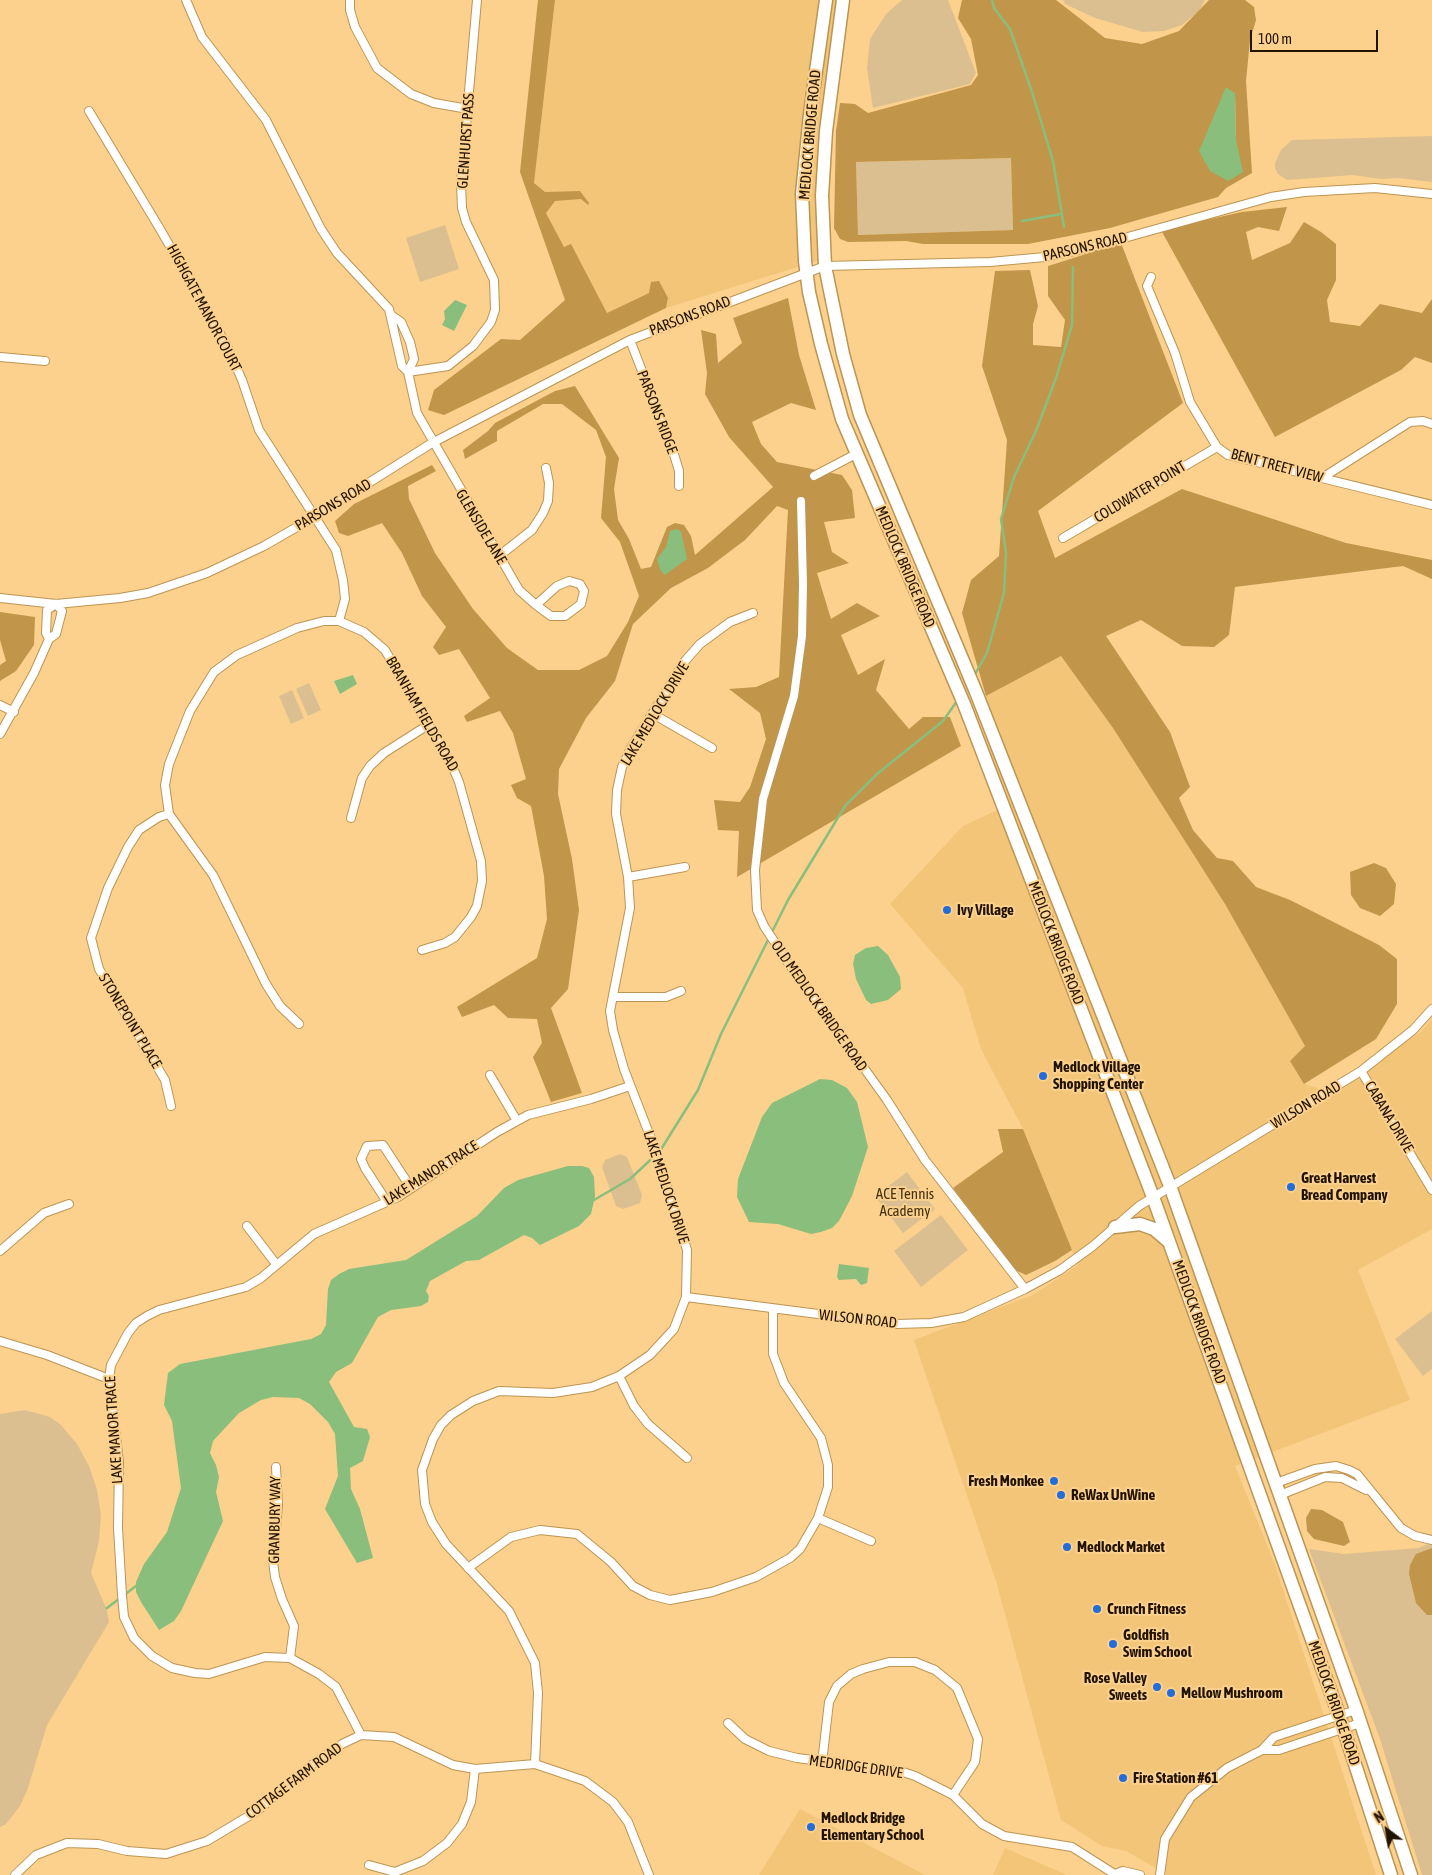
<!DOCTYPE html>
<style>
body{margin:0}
#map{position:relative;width:1432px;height:1875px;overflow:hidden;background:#fbd18d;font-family:"Asap Condensed",sans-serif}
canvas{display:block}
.north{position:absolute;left:1362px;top:1805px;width:50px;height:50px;-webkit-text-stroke:4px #fbd18d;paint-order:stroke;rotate:329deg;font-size:14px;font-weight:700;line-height:20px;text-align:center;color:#221300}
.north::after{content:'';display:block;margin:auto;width:18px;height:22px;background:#221300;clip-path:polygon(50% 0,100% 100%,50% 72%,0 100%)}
.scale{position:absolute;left:1250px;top:30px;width:128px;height:22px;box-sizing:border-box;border:2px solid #221300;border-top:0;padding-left:6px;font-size:15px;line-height:18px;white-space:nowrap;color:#221300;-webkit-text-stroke:4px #fbd18d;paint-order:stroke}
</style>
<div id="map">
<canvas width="1432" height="1875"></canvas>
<div class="north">N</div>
<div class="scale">100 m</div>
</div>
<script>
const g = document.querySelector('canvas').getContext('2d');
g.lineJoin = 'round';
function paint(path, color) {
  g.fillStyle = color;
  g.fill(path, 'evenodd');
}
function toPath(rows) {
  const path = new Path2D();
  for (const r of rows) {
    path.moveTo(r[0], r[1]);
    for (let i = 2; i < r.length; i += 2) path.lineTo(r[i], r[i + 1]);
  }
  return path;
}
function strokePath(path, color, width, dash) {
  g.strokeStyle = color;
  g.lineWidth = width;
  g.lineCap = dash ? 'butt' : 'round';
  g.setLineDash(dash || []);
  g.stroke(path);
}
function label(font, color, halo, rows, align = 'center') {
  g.font = font + ' "Asap Condensed",sans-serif';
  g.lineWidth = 4;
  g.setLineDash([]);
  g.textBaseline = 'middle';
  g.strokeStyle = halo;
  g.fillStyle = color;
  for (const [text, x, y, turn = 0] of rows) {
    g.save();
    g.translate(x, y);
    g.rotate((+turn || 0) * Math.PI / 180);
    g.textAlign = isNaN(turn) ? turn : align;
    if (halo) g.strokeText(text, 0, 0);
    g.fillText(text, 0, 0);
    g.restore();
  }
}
const built = toPath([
 [555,0,842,0,820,260,666,308,668,298,649,293,607,313,571,245,564,247,546,213,554,201,566,199,581,199,587,205,580,191,544,192,534,183],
 [1060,655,1113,728,1225,904,1305,1046,1304,1084,1334,1093,1369,1064,1421,1032,1432,1019,1432,1229,1358,1270,1410,1400,1235,1466,1274,1562,1376,1875,1168,1875,1126,1851,1102,1846,1061,1820,996,1581,914,1340,1033,1295,1078,1265,1023,1129,981,1049,963,988,890,904,963,826,1008,805,974,703],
 [800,1809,925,1875,759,1875],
 [1005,1848,1067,1875,993,1875]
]);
const green = toPath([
 [902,0,948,0,976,73,970,84,873,108,867,68,870,39,886,14],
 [1063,0,1205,0,1199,11,1182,25,1164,31,1143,32,1095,18,1065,4],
 [1432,136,1432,182,1398,178,1382,179,1353,175,1287,180,1278,174,1275,168,1275,163,1281,150,1292,140],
 [1011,158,1013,230,858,235,856,162],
 [445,225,459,269,420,282,406,238],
 [309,683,321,710,308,716,296,689],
 [292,690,304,718,291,724,279,696],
 [620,1154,627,1157,642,1195,640,1203,623,1209,616,1206,602,1167,605,1160],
 [907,1172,935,1209,903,1233,875,1196],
 [941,1215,968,1250,921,1287,894,1251],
 [1432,1311,1432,1369,1423,1376,1395,1339],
 [25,1410,50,1417,60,1424,77,1444,89,1466,97,1490,101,1515,99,1541,91,1573,107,1610,109,1622,47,1725,28,1788,20,1806,6,1824,0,1827,0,1414],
 [1432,1542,1432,1875,1422,1875,1380,1739,1309,1549,1344,1554,1419,1548]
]);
const forest = toPath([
 [538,0,555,0,534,183,545,192,580,191,589,203,588,205,581,199,555,201,546,213,564,247,571,244,607,313,649,293,651,282,659,281,668,298,666,308,444,415,428,410,434,390,501,339,520,340,565,300,520,172],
 [962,0,1056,0,1105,38,1142,44,1179,31,1209,0,1245,0,1254,7,1256,20,1250,40,1246,81,1252,173,1226,188,1218,197,1110,228,1028,244,923,244,906,241,848,242,840,239,834,228,836,131,840,103,855,104,868,113,971,85,978,75,971,39,958,18],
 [1226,88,1235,94,1236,140],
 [1011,158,1013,230,858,235,856,162],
 [1287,207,1279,231,1258,227,1246,232,1252,260,1290,243,1304,222,1321,232,1336,244,1336,280,1327,300,1330,322,1360,326,1380,304,1422,313,1432,299,1432,363,1415,357,1401,370,1275,437,1161,230,1242,212],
 [1121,243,1183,403,1038,511,1055,558,1182,489,1346,543,1432,560,1432,579,1403,566,1235,587,1229,635,1214,647,1182,646,1141,620,1106,636,1170,732,1190,787,1179,798,1193,830,1217,858,1233,861,1256,887,1290,900,1379,945,1397,959,1397,1004,1376,1039,1304,1084,1290,1061,1305,1046,1225,904,1113,728,1061,656,986,696,962,613,971,580,999,556,1007,440,982,366,995,271,1030,270,1038,306,1033,324,1033,345,1061,347,1065,320,1048,296,1048,266],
 [788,298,799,355,816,410,791,403,752,422,761,444,777,462,842,475,852,490,855,518,824,522,832,552,849,563,817,573,831,619,857,603,880,616,841,635,858,675,885,659,876,690,909,729,923,717,950,717,961,746,737,877,739,831,718,830,714,800,740,802,750,787,766,739,760,713,729,689,756,687,779,677,788,510,777,506,745,540,708,568,671,588,633,624,615,681,586,718,559,769,558,794,572,859,579,910,568,989,551,1008,582,1093,551,1102,533,1057,542,1043,537,1019,508,1018,494,1005,462,1017,457,1007,537,958,547,919,544,876,531,806,517,798,511,785,526,779,513,733,500,711,467,722,464,716,490,698,459,649,439,655,433,647,446,627,422,596,402,553,382,523,348,536,339,533,335,521,354,504,432,465,436,471,408,486,409,499,435,553,473,609,507,648,538,670,579,670,607,656,628,622,639,596,620,542,601,518,606,457,596,430,562,404,543,404,497,431,497,441,465,459,463,450,488,431,495,423,555,391,575,386,619,458,614,489,618,520,629,539,641,569,651,567,667,527,675,523,684,525,691,536,695,555,773,487,729,437,705,394,707,373,701,330,716,334,718,363,742,343,733,318],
 [0,612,35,617,34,645,16,671,0,681,0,665,6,661,0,640],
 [1374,863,1386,868,1396,884,1394,904,1380,916,1360,908,1351,895,1350,872],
 [998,1129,1023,1129,1072,1250,1055,1261,1026,1275,1015,1270,953,1188,1003,1152],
 [1311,1509,1322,1510,1343,1522,1350,1542,1344,1546,1314,1539,1307,1531,1306,1518],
 [1432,1548,1432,1615,1427,1615,1416,1603,1409,1574,1410,1565,1416,1554]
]);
const water = toPath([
 [1226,87,1235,94,1236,140,1243,172,1228,181,1210,171,1199,151],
 [455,300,467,305,454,331,442,325,445,319,444,311],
 [676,529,681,531,687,559,665,575,660,570,657,559,666,547,670,531],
 [353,675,357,684,340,694,334,681],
 [878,946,888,955,900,977,901,989,888,1000,871,1004,866,1000,856,979,853,964,855,955,866,948],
 [820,1079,832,1080,847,1088,857,1102,868,1147,852,1196,839,1221,832,1228,821,1232,811,1234,778,1224,749,1222,737,1197,738,1179,762,1117,772,1103],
 [568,1166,582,1166,589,1168,594,1177,595,1196,591,1214,579,1226,540,1245,532,1238,524,1235,479,1260,466,1261,430,1281,426,1291,429,1296,428,1302,421,1306,391,1310,378,1317,352,1363,336,1372,329,1382,354,1427,367,1429,370,1437,363,1461,350,1468,351,1489,360,1509,373,1558,357,1563,325,1509,338,1476,335,1434,328,1422,310,1404,299,1398,273,1397,261,1400,239,1413,213,1441,210,1453,216,1465,219,1477,216,1492,223,1521,181,1611,174,1621,159,1630,141,1602,136,1592,136,1582,144,1564,167,1532,181,1488,172,1421,164,1405,168,1373,180,1364,311,1339,321,1334,326,1325,328,1289,331,1280,339,1274,349,1269,406,1260,477,1216,504,1188,518,1180],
 [839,1264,869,1268,867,1283,861,1285,856,1279,839,1280,837,1277]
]);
const stream = toPath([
 [992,0,994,8,1010,29,1032,92,1053,161,1064,227],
 [1022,221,1061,214],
 [974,676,987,653,1004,593,1006,553,1001,519,1014,477,1036,431,1056,378,1072,325,1073,267],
 [594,1200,630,1179,660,1151,698,1090,721,1034,788,900,845,806,877,774,943,721,957,701],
 [107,1608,136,1586]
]);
const minor = toPath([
 [186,0,202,37,266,120,321,229,337,253,389,309,402,366,408,372,417,413,519,590,536,605],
 [350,0,350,10,355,27,377,68,411,94,434,103,468,109],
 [89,111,160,229,227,346,242,380,259,430,336,550,343,580,345,599,339,621],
 [1151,277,1147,286,1175,353,1190,402,1217,447,1228,455,1432,505],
 [391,315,401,322,410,342,414,359,408,372],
 [630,340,673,451,679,471,679,486],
 [0,357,45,361],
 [408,372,448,366,473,346,491,322,495,310,494,280,466,222,462,208,461,183,477,0],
 [814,476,856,454],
 [1322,478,1410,422,1423,421,1432,424],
 [801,501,803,585,802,636,794,696,763,799,755,870,757,910,764,926,789,964,887,1100,925,1160,1025,1289],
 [1063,538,1217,447],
 [499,556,532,530,543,513,548,501,549,483,546,468],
 [569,581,580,584,584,591,581,604,565,616,551,616,536,605,557,586,569,581],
 [0,598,56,604,120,598,148,593,207,573,264,546,316,516,432,443,630,340,825,266,990,262,1045,257,1092,247,1271,197,1304,192,1375,188,1432,194],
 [49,639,46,633,47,610,56,604],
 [0,705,14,712],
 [653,714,712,748],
 [0,734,34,673,49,639,56,634,62,611,56,604],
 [169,814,159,817,139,830,128,847,108,888,91,938,99,969,165,1080,171,1106],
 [351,818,362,778,370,766,384,753,428,725],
 [628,877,685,867],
 [613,997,666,997,681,991],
 [299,1024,280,1006,266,984,213,875,169,814,165,785,169,764,190,711,214,672,237,655,297,628,324,621,339,621,364,632,385,650,451,763,459,782,481,861,482,881,477,906,471,917,455,937,445,943,422,950],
 [1361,1071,1432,1190],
 [490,1075,517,1121],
 [387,1202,365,1168,361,1159,367,1146,383,1145,411,1188],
 [247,1226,276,1264],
 [0,1251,44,1213,69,1204],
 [686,1297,896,1324,931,1323,964,1317,1025,1289,1060,1270,1093,1246,1139,1206,1361,1071,1413,1030,1432,1009],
 [0,1341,47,1355,109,1379],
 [619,1376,634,1406,648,1424,687,1458],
 [276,1467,278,1505,273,1561,275,1577,282,1599,294,1626,290,1658],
 [1276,1483,1315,1469,1336,1466,1349,1470,1357,1474,1401,1528,1415,1536,1432,1540],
 [1280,1495,1325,1477,1342,1478,1366,1490],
 [818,1518,871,1541],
 [468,1568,511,1537,540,1530,577,1534,611,1562,633,1586,650,1595,670,1600,712,1592,756,1577,790,1558,800,1549,818,1518,828,1487,828,1465,821,1438,784,1383,773,1354,773,1310],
 [728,1723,745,1739,769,1751,797,1758,900,1771,915,1776,953,1795,982,1824,1004,1836,1072,1847,1116,1875],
 [361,1735,336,1687,319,1674,290,1658,265,1657,209,1674,195,1673,172,1668,152,1656,134,1638,124,1617,122,1595,118,1528,119,1462,109,1379,111,1365,128,1333,136,1323,147,1316,159,1310,246,1287,261,1278,314,1234,398,1197,497,1132,528,1115,591,1099,630,1086],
 [1262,1750,1279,1750,1360,1723],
 [822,1763,829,1702,837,1686,851,1674,863,1669,889,1662,915,1662,935,1670,957,1688,978,1739,975,1762,953,1795],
 [535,1764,538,1693,535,1663,509,1611,446,1544,432,1522,425,1504,422,1470,433,1439,441,1425,451,1415,473,1401,499,1391,553,1393,592,1387,619,1376,650,1355,674,1329,686,1297,687,1250,657,1154,624,1069,613,1030,610,1011,630,908,628,877,616,814,617,790,622,767,631,748,685,661,700,644,730,622,753,613],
 [369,1865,395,1872,423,1861,447,1843,462,1824,471,1802,475,1769],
 [1115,1874,1123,1871,1140,1875],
 [15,1875,36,1855,67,1843,98,1844,127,1851,166,1854,207,1841,257,1811,313,1764,342,1744,361,1735,394,1737,453,1765,475,1769,535,1764,585,1781,613,1802,628,1822,649,1875],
 [1160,1875,1165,1839,1191,1797,1206,1785,1227,1768,1262,1750,1274,1737,1356,1710]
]);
const trunk = toPath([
 [826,0,810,114,802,194,805,261,809,292,821,344,842,419,964,704,1153,1197,1339,1715,1391,1875],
 [843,0,826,131,822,196,825,266,843,354,860,415,976,692,1170,1186,1357,1712,1411,1875],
 [1115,1227,1140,1224,1154,1229,1169,1242]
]);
const markers = [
 [947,910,5,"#246cd7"],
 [1043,1076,5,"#246cd7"],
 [1291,1187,5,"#246cd7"],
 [1054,1481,5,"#246cd7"],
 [1061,1495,5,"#246cd7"],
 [1067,1547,5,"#246cd7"],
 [1097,1609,5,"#246cd7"],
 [1113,1644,5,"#246cd7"],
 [1157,1687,5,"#246cd7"],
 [1171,1693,5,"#246cd7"],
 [1123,1778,5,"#246cd7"],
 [811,1827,5,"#246cd7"]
];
const streetNames = [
 ["MEDLOCK BRIDGE ROAD",810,135,-85],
 ["GLENHURST PASS",466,141,-86],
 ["PARSONS ROAD",1085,247,-13],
 ["HIGHGATE MANOR COURT",204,308,62],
 ["PARSONS ROAD",690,316,-21],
 ["PARSONS RIDGE",657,412,69],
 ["BENT TREET VIEW",1277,466,15],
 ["COLDWATER POINT",1140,492,-31],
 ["PARSONS ROAD",333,505,-31],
 ["GLENSIDE LANE",481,527,59],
 ["MEDLOCK BRIDGE ROAD",905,567,67],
 ["BRANHAM FIELDS ROAD",422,714,60],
 ["LAKE MEDLOCK DRIVE",655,714,-59],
 ["MEDLOCK BRIDGE ROAD",1056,943,69],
 ["OLD MEDLOCK BRIDGE ROAD",819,1006,55],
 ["STONEPOINT PLACE",130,1021,59],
 ["WILSON ROAD",1306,1105,-31],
 ["CABANA DRIVE",1389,1117,59],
 ["LAKE MANOR TRACE",431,1173,-32],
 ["LAKE MEDLOCK DRIVE",666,1187,72],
 ["WILSON ROAD",858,1319,6],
 ["MEDLOCK BRIDGE ROAD",1199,1322,70],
 ["LAKE MANOR TRACE",114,1430,-94],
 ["GRANBURY WAY",275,1520,-89],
 ["MEDLOCK BRIDGE ROAD",1334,1703,71],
 ["MEDRIDGE DRIVE",856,1767,8],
 ["COTTAGE FARM ROAD",294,1781,-37]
];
const poiNames = [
 ["Ivy Village",957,910],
 ["Medlock Village",1053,1067],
 ["Shopping Center",1053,1084],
 ["Great Harvest",1301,1178],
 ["Bread Company",1301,1195],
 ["Fresh Monkee",1044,1481,"right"],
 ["ReWax UnWine",1071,1495],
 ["Medlock Market",1077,1547],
 ["Crunch Fitness",1107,1609],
 ["Goldfish",1123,1635],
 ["Swim School",1123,1652],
 ["Rose Valley",1147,1678,"right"],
 ["Sweets",1147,1695,"right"],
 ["Mellow Mushroom",1181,1693],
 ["Fire Station #61",1133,1778],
 ["Medlock Bridge",821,1818],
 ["Elementary School",821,1835]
];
const parkNames = [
 ["ACE Tennis",905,1194],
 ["Academy",905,1211]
];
paint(built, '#f2c579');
paint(green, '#dcbf90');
paint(forest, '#c1954a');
paint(water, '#8abe7c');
strokePath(stream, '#8abe7c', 2.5);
strokePath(minor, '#bc9552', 10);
strokePath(trunk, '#bc9552', 15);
strokePath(minor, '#fff', 8);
strokePath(trunk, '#fff', 12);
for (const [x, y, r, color] of markers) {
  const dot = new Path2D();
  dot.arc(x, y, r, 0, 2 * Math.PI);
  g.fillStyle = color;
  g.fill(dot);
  strokePath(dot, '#fbd18d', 2);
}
label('15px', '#221300', '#fbd18d', streetNames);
label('bold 15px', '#221300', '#fbd18d', poiNames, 'left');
label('15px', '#453211', '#fbd18d', parkNames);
</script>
